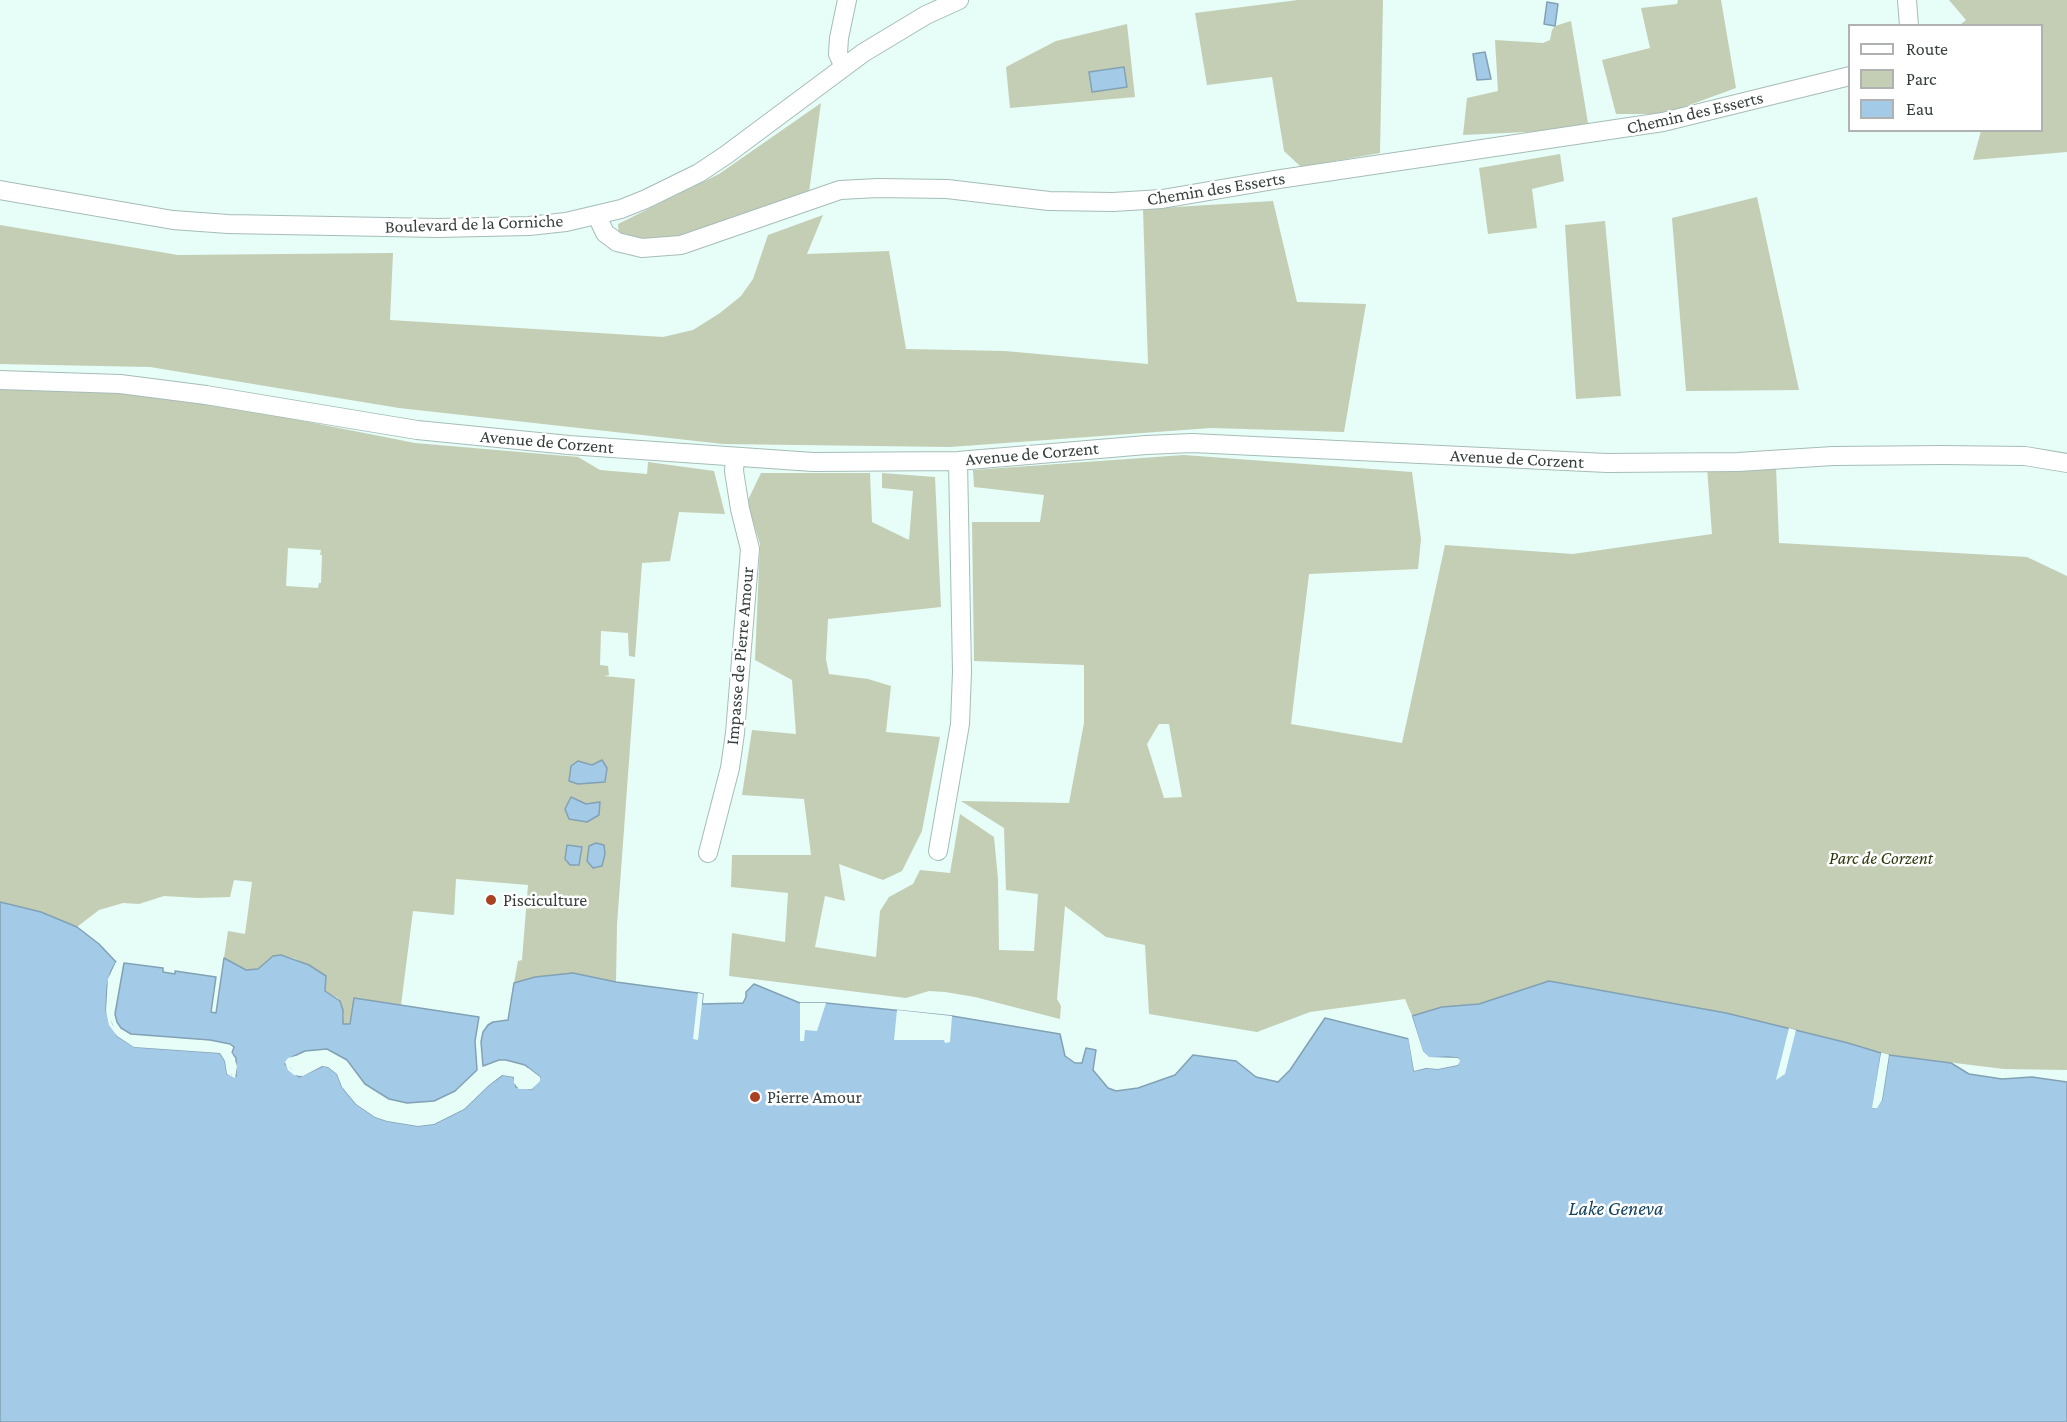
<!DOCTYPE html>
<style>
body{margin:0}
#map{position:relative;width:2067px;height:1422px;overflow:hidden;background:#e6fdf8;font-family:"Crimson Pro",serif}
canvas{display:block}
.legend{position:absolute;left:1848px;top:24px;width:195px;height:108px;box-sizing:border-box;background:#fff;border:2px solid #afb2b1;margin:0;padding:8px 10px;list-style:none;font-size:18px;color:#363f3d}
.legend li{display:flex;align-items:center;gap:12px;height:30px}
.legend b{width:30px;border:2px solid #afb2b1}
</style>
<div id="map">
<canvas width="2067" height="1422"></canvas>
<ul class="legend">
<li><b style="height:8px;background:#fff"></b>Route</li>
<li><b style="height:16px;background:#c4ceb4"></b>Parc</li>
<li><b style="height:16px;background:#a3cbe7"></b>Eau</li>
</ul>
</div>
<script>
const g = document.querySelector('canvas').getContext('2d');
g.lineJoin = 'round';
function paint(path, color) {
  g.fillStyle = color;
  g.fill(path, 'evenodd');
}
function toPath(rows) {
  const path = new Path2D();
  for (const r of rows) {
    path.moveTo(r[0], r[1]);
    for (let i = 2; i < r.length; i += 2) path.lineTo(r[i], r[i + 1]);
  }
  return path;
}
function strokePath(path, color, width, dash) {
  g.strokeStyle = color;
  g.lineWidth = width;
  g.lineCap = dash ? 'butt' : 'round';
  g.setLineDash(dash || []);
  g.stroke(path);
}
function label(font, color, halo, rows, align = 'center') {
  g.font = font + ' "Crimson Pro",serif';
  g.lineWidth = 5;
  g.setLineDash([]);
  g.textBaseline = 'middle';
  g.strokeStyle = halo;
  g.fillStyle = color;
  for (const [text, x, y, turn = 0] of rows) {
    g.save();
    g.translate(x, y);
    g.rotate((+turn || 0) * Math.PI / 180);
    g.textAlign = isNaN(turn) ? turn : align;
    if (halo) g.strokeText(text, 0, 0);
    g.fillText(text, 0, 0);
    g.restore();
  }
}
const green = toPath([
 [1298,0,1383,0,1380,153,1301,167,1284,151,1272,77,1207,85,1195,13],
 [1678,0,1721,0,1736,88,1665,114,1616,114,1602,60,1650,48,1641,8,1677,4],
 [1949,0,2067,0,2067,152,1973,160,1981,131,2042,130,2042,26,1960,25,1966,20],
 [1571,21,1589,129,1463,135,1467,98,1498,91,1495,40,1543,43,1550,40,1552,30,1555,26],
 [1127,24,1135,97,1010,108,1006,67,1056,41],
 [821,103,809,192,677,238,650,241,619,237,618,224,719,174],
 [1560,154,1564,181,1532,189,1537,228,1488,234,1479,168],
 [1757,197,1799,390,1686,391,1672,218],
 [1273,201,1297,302,1366,304,1344,432,1211,428,950,447,723,444,399,408,150,367,0,364,0,225,178,255,393,253,390,320,663,337,693,330,720,313,741,296,753,279,768,235,823,215,807,254,889,251,906,349,1005,351,1148,364,1143,209],
 [1605,221,1621,396,1576,399,1565,225],
 [0,389,148,394,263,413,415,443,578,457,600,470,647,474,648,462,714,471,725,514,679,512,670,561,642,563,635,657,629,656,628,633,601,631,600,665,608,666,609,675,604,676,635,679,617,925,616,982,573,973,535,977,514,983,518,961,522,960,528,885,456,879,454,915,413,911,401,1005,354,998,350,1025,342,1024,344,1015,338,998,325,992,296,959,281,955,273,956,258,969,246,970,224,958,228,931,245,934,252,882,234,880,230,897,198,898,164,896,139,904,123,903,99,910,77,927,41,912,0,902],
 [288,548,321,550,320,555,322,555,321,583,319,583,318,588,286,586],
 [1184,455,1412,472,1421,539,1418,569,1309,574,1291,724,1402,743,1445,545,1573,554,1712,534,1707,467,1776,467,1779,543,2027,557,2067,576,2067,1070,2004,1069,1889,1055,1848,1043,1726,1013,1549,981,1479,1004,1442,1007,1412,1016,1405,999,1310,1012,1257,1032,1149,1014,1145,945,1106,937,1065,906,1057,999,1061,1006,1060,1019,975,997,945,992,929,991,906,998,729,976,732,933,785,942,788,893,731,887,732,855,811,855,804,799,742,795,752,730,796,734,792,680,755,660,760,544,747,502,761,473,870,473,872,522,909,540,913,491,882,488,882,473,935,477,941,607,828,619,826,659,829,674,868,679,891,686,886,732,940,737,922,831,902,871,883,880,839,864,845,901,825,896,815,947,876,957,880,911,889,897,913,884,920,870,950,873,960,814,994,837,998,879,999,950,1034,951,1038,894,1006,890,1004,828,961,801,1069,803,1084,723,1084,665,974,661,972,522,1040,522,1044,495,974,487,973,470],
 [1159,724,1169,724,1182,797,1164,798,1147,744]
]);
const water = toPath([
 [1547,2,1558,4,1555,26,1544,24,1547,2],
 [1485,52,1491,79,1477,80,1473,54,1485,52],
 [1124,67,1127,87,1092,92,1089,72,1124,67],
 [602,760,607,768,605,782,578,784,569,781,571,766,578,761,592,765,602,760],
 [571,797,586,804,600,802,599,815,587,822,569,819,565,809,571,797],
 [596,843,604,845,605,854,602,866,593,868,587,861,589,846,596,843],
 [567,845,582,847,579,865,570,865,565,859,567,845],
 [0,902,41,912,77,927,99,944,116,962,111,971,107,987,106,1011,117,1036,135,1047,220,1053,225,1061,227,1074,236,1076,236,1058,232,1053,234,1047,230,1044,210,1040,131,1034,121,1028,117,1022,115,1014,124,963,163,968,163,972,175,974,175,971,216,977,211,1012,216,1013,224,958,246,970,258,969,273,956,281,955,309,965,326,976,325,991,340,1001,343,1010,343,1024,350,1024,354,998,479,1017,475,1041,477,1070,455,1091,434,1101,407,1103,389,1099,365,1084,347,1060,327,1049,305,1051,292,1057,285,1064,299,1077,323,1066,328,1067,337,1074,342,1087,356,1104,375,1117,387,1121,418,1126,434,1124,464,1109,489,1085,503,1075,514,1077,516,1087,532,1089,540,1077,525,1065,506,1060,499,1060,483,1066,481,1042,483,1032,488,1025,493,1022,508,1020,514,983,535,977,573,973,616,982,698,993,703,994,702,1004,743,1003,746,997,746,992,754,984,800,1003,826,1003,952,1016,1060,1034,1065,1056,1075,1063,1082,1063,1086,1048,1096,1050,1093,1070,1108,1088,1116,1091,1138,1088,1175,1075,1193,1055,1236,1061,1256,1077,1278,1082,1290,1070,1325,1018,1409,1039,1414,1071,1426,1068,1438,1069,1458,1065,1458,1058,1447,1057,1428,1058,1422,1050,1412,1016,1442,1007,1479,1004,1549,981,1726,1013,1848,1043,1881,1053,1873,1108,1882,1100,1889,1055,1951,1063,1969,1074,2002,1079,2032,1077,2067,1082,2067,1422,0,1422,0,902]
]);
const pier = toPath([
 [116,962,119,963,111,980,109,1012,112,1024,119,1034,135,1044,221,1050,228,1060,230,1073,232,1075,234,1063,229,1054,232,1053,237,1066,235,1078,227,1074,225,1061,220,1053,134,1047,117,1036,109,1025,106,1011,108,979],
 [698,993,703,994,698,1040,693,1039],
 [800,1003,826,1003,817,1031,805,1030,804,1041,800,1041],
 [897,1010,952,1016,950,1042,945,1043,944,1040,894,1040],
 [1411,1013,1423,1051,1429,1057,1458,1058,1460,1061,1458,1065,1438,1069,1426,1068,1414,1071,1408,1036,1412,1039,1416,1067,1426,1065,1438,1066,1457,1062,1426,1060,1419,1051,1409,1016],
 [1789,1028,1796,1030,1785,1074,1776,1080],
 [1881,1053,1884,1054,1876,1104,1879,1099,1886,1054,1889,1055,1882,1100,1877,1108,1872,1108],
 [296,1056,296,1059,288,1062,290,1068,296,1072,307,1072,322,1063,329,1064,339,1072,345,1085,358,1101,377,1114,388,1119,418,1123,433,1121,462,1107,487,1082,502,1072,516,1074,520,1086,531,1086,537,1078,528,1071,528,1068,540,1077,540,1081,532,1089,519,1089,514,1083,514,1077,502,1075,489,1085,464,1109,434,1124,418,1126,387,1121,375,1117,356,1104,342,1087,337,1074,328,1067,322,1066,303,1076,294,1075,288,1070,285,1062,288,1058]
]);
const minor = toPath([
 [1907,0,1909,26],
 [844,67,838,54,839,38,847,0],
 [0,190,173,220,228,224,438,228,529,226,566,222,621,209,646,199,699,173,726,155,863,53,926,15,959,0],
 [597,216,605,233,617,242,642,248,681,245,840,190,878,188,947,189,1049,201,1113,202,1162,199,1280,179,1663,122,1850,76],
 [0,380,120,384,206,395,417,430,569,445,813,462,958,461,1146,445,1192,443,1607,463,1738,462,1833,456,1943,455,2025,456,2067,463],
 [938,851,960,724,962,672,958,461],
 [708,853,730,768,735,733,750,549,740,509,734,471,735,457]
]);
const markers = [
 [491,900,6,"#a94123"],
 [755,1097,6,"#a94123"]
];
const streetNames = [
 ["Chemin des Esserts",1695,113,-13],
 ["Chemin des Esserts",1216,189,-9],
 ["Boulevard de la Corniche",474,224,-2],
 ["Avenue de Corzent",547,442,5],
 ["Avenue de Corzent",1032,454,-5],
 ["Avenue de Corzent",1517,459,3],
 ["Impasse de Pierre Amour",740,656,-85]
];
const parkNames = [
 ["Parc de Corzent",1881,858]
];
const poiNames = [
 ["Pisciculture",503,900],
 ["Pierre Amour",767,1097]
];
const waterNames = [
 ["Lake Geneva",1616,1209]
];
paint(green, '#c4ceb4');
paint(water, '#a3cbe7');
strokePath(water, '#82a1b4', 1.5);
paint(pier, '#e6fdf8');
strokePath(minor, '#a6bcb7', 20);
strokePath(minor, '#fff', 18);
for (const [x, y, r, color] of markers) {
  const dot = new Path2D();
  dot.arc(x, y, r, 0, 2 * Math.PI);
  g.fillStyle = color;
  g.fill(dot);
  strokePath(dot, '#fff', 2);
}
label('18px', '#363f3d', '#fff', streetNames);
label('italic 18px', '#2e3a0c', '#fff', parkNames);
label('18px', '#363f3d', '#fff', poiNames, 'left');
label('italic 20px', '#154460', '#fff', waterNames);
</script>
